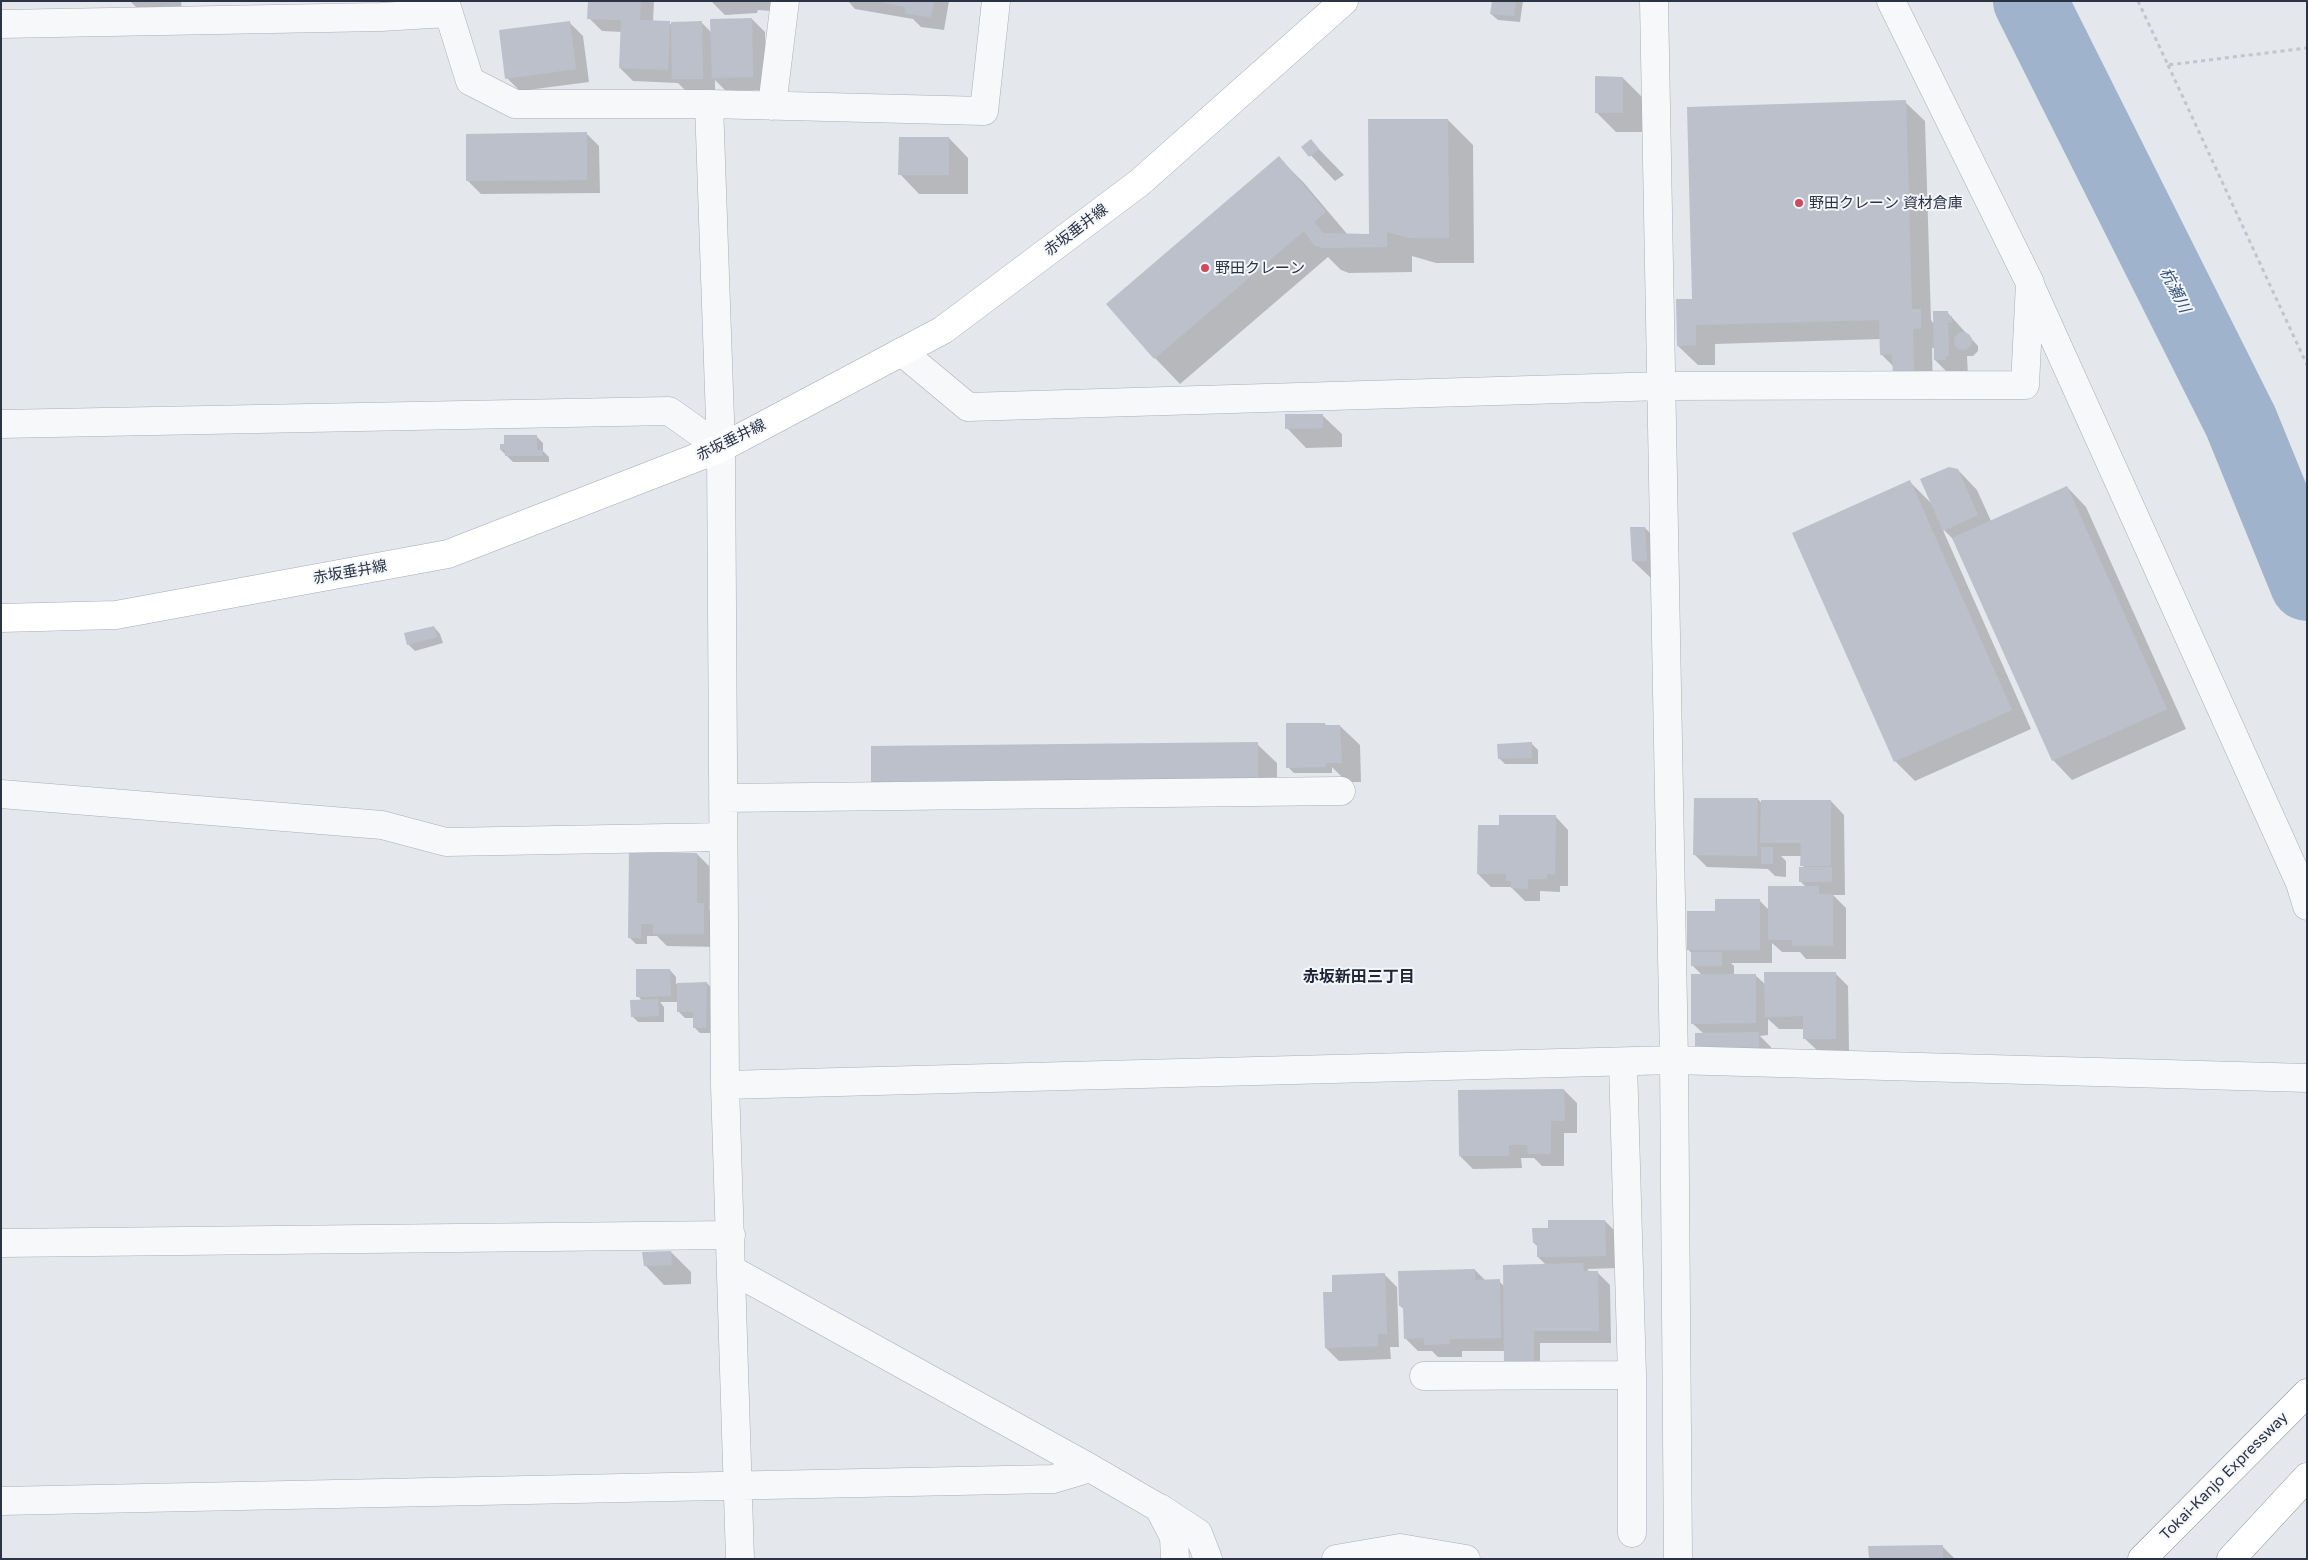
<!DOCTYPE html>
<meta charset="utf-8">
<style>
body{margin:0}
#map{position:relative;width:2308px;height:1560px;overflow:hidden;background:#e4e7ec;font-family:"Golos Text",sans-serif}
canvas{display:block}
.frame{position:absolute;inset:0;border:2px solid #2b3445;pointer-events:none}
</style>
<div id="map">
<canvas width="2308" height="1560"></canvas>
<div class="frame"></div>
</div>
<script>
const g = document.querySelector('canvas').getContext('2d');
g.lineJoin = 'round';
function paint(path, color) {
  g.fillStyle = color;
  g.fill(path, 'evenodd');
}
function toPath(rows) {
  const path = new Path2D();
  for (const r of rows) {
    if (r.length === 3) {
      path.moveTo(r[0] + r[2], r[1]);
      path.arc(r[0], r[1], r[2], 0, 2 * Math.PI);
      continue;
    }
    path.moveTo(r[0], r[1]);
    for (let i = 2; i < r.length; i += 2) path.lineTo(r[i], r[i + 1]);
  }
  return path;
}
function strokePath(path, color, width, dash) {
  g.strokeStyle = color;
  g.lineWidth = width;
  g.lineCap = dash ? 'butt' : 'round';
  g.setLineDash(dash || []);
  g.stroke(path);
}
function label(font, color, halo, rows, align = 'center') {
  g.font = font + ' "Golos Text","Noto Sans JP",sans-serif';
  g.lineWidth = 4;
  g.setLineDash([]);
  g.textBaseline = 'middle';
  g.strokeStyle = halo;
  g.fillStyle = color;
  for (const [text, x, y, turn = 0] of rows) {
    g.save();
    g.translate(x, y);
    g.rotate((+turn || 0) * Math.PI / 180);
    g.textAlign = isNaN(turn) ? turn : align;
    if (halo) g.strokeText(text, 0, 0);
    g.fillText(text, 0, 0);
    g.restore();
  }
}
const shadow = toPath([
 [130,1,181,1,182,10,139,10],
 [589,1,654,1,653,22,669,23,673,26,702,23,712,33,752,19,765,32,765,90,726,91,715,80,715,91,686,91,678,83,633,81,620,68,622,32,602,31,589,18],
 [711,1,785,1,784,12,758,10,757,13,725,15],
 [848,1,949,1,944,30,921,27,913,19,855,9],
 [1493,1,1523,1,1520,22,1498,20,1491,14],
 [570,23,583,36,589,82,520,91,507,78],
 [1623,78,1642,97,1642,132,1616,132,1596,112],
 [1905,102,1925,121,1931,320,1934,324,1947,312,1978,346,1978,351,1973,356,1967,356,1968,375,1954,379,1935,360,1935,348,1932,348,1933,394,1894,367,1881,354,1881,339,1715,344,1715,365,1698,365,1678,346,1693,300],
 [1448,120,1473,145,1474,263,1436,263,1412,256,1412,272,1349,273,1341,270,1328,257,1180,384,1155,358,1108,304,1279,158,1304,183,1348,235,1370,235],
 [586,133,599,146,600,193,481,194,468,181],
 [949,138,968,158,968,194,919,194,900,174],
 [1311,141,1344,175,1335,181,1303,147],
 [1322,415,1342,434,1342,447,1306,448,1287,428],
 [537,437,543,443,543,451,549,457,549,462,513,462,501,450],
 [1958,470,1977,490,1991,521,2067,487,2086,507,2186,729,2072,780,2053,760,1954,540,1942,528,2031,729,1915,781,1895,761,1910,482,1932,504],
 [1645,528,1664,547,1653,580,1633,561],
 [434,627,440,634,443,643,415,651,408,644],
 [1325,724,1328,727,1340,726,1360,745,1361,782,1347,782,1332,767,1332,773,1294,773,1288,767],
 [1257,744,1277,763,1277,800,892,804],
 [1532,744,1538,750,1538,764,1505,764,1499,758],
 [1758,799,1762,804,1831,801,1844,815,1845,895,1833,895,1846,908,1846,959,1806,959,1800,952,1782,952,1772,943,1772,963,1731,963,1734,966,1734,975,1755,975,1766,985,1835,973,1848,986,1849,1051,1818,1051,1804,1038,1804,1029,1779,1029,1768,1019,1768,1035,1760,1036,1771,1047,1771,1062,1704,1034,1692,1023,1702,975,1692,965,1692,954,1688,949,1716,912,1759,900,1769,910,1806,887,1800,881,1805,868,1802,865,1802,856,1781,856,1786,861,1786,877,1775,876,1768,869,1707,867,1694,854],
 [1555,816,1568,830,1568,886,1560,886,1560,892,1540,891,1540,901,1525,901,1511,887,1491,887,1478,874,1500,827],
 [697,854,710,867,709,910,717,917,717,947,667,946,657,936,647,936,647,944,636,944,629,937],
 [670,970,676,977,676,984,707,983,713,990,712,1033,700,1033,694,1027,694,1018,685,1018,678,1011,678,1002,660,1002,664,1007,664,1022,638,1022,632,1016,642,1001,638,996],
 [1564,1090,1577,1103,1577,1133,1564,1133,1564,1166,1542,1166,1534,1158,1521,1158,1522,1168,1473,1169,1460,1156],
 [1605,1221,1618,1234,1618,1268,1587,1269,1590,1272,1597,1272,1610,1285,1611,1343,1540,1343,1540,1366,1511,1366,1505,1360,1505,1351,1462,1351,1462,1357,1438,1357,1432,1351,1418,1351,1405,1338,1405,1310,1400,1306,1475,1270,1486,1281,1499,1281,1504,1286,1546,1265,1538,1257,1538,1247,1534,1243,1550,1230],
 [671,1252,691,1272,691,1284,664,1285,645,1265],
 [1384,1274,1397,1287,1399,1347,1390,1347,1391,1359,1339,1361,1326,1348,1333,1293],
 [1942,1546,1955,1559,1870,1559]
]);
const river = toPath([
 [2030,1,2241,422,2307,584]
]);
const building = toPath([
 [588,1,641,1,640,20,670,21,668,70,619,68,621,20,587,19],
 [876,1,934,1,931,17,906,14,905,7],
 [1492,1,1516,1,1514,16,1490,14],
 [752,18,753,77,712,78,710,19],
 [570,21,576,69,505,79,499,30],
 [702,21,703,79,672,79,671,22],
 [1595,76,1623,77,1623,113,1595,113],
 [1906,100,1912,309,1921,309,1921,329,1913,329,1914,375,1893,375,1892,354,1880,355,1879,320,1696,325,1696,345,1677,346,1676,299,1692,299,1687,107],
 [1368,119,1448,119,1449,238,1410,238,1387,232,1387,247,1323,248,1314,245,1304,231,1154,359,1106,304,1279,156,1326,212,1314,222,1323,233,1369,234],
 [587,132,587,180,466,181,466,134],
 [899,137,949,137,949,175,898,175],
 [1311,139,1319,149,1309,157,1301,147],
 [1933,311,1948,311,1948,316,1952,316,1952,323,1948,323,1949,356,1946,356,1946,360,1934,360],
 [1963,341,9],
 [1285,414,1323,414,1323,428,1285,429],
 [504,435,537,435,537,450,543,450,543,456,505,456,505,450,500,450,500,444,504,444],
 [1949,467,1958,469,1978,515,1943,531,1920,479],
 [1910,480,2012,710,1894,762,1792,533],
 [2067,486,2167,709,2052,761,1952,538],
 [1630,527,1645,527,1647,561,1632,561],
 [434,626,437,637,407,645,404,633],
 [1286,723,1325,723,1325,725,1340,725,1342,763,1326,763,1326,767,1286,768],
 [1258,742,1258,781,871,785,871,746],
 [1532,742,1532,758,1498,759,1497,744],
 [1694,798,1758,798,1757,856,1693,855],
 [1761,800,1831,800,1831,866,1800,866,1801,843,1760,843],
 [1499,815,1556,815,1555,874,1547,874,1547,879,1528,879,1528,889,1511,888,1511,881,1506,881,1506,874,1477,874,1478,825,1499,825],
 [1761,847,1773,847,1773,864,1761,864],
 [629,852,697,853,697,903,704,903,704,934,653,934,653,924,641,924,641,938,628,938],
 [1799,867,1832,867,1832,882,1799,882],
 [1768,886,1819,886,1819,894,1833,894,1833,946,1792,946,1792,940,1768,940],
 [1715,899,1760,899,1760,950,1687,950,1687,911,1715,911],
 [1691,952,1722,952,1722,966,1691,966],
 [636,969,670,969,671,996,636,997],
 [1764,972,1836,972,1836,1039,1803,1039,1803,1016,1765,1017],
 [1691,974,1756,974,1756,1023,1691,1024],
 [707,982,706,1028,693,1028,693,1012,677,1012,677,983],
 [658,999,659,1016,631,1017,630,1000],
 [1759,1032,1759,1049,1695,1049,1695,1033],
 [1564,1089,1565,1121,1551,1121,1551,1154,1528,1154,1527,1145,1509,1145,1509,1156,1459,1156,1458,1090],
 [1548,1220,1605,1220,1606,1256,1537,1257,1537,1243,1533,1243,1532,1228,1548,1228],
 [671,1251,672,1265,644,1266,642,1252],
 [1583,1263,1584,1271,1598,1271,1599,1331,1534,1331,1534,1361,1504,1361,1503,1265],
 [1475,1269,1475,1280,1500,1279,1501,1338,1450,1339,1450,1344,1424,1345,1424,1338,1404,1339,1403,1306,1399,1306,1398,1271],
 [1385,1273,1387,1334,1378,1334,1378,1346,1325,1348,1323,1292,1332,1292,1332,1275],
 [1943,1545,1943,1559,1869,1559,1868,1546]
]);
const path = toPath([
 [2138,1,2168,65,2307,48],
 [2168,65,2307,365]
]);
const minor = toPath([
 [445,1,470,81,515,104,709,104,984,111,996,1],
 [1654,1,1674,1060,1678,1559],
 [1,24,381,17,448,13],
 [709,104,721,448,725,1085,740,1559],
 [772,106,785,1],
 [2031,287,2300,883,2307,906],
 [902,352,968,407,1663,386,2025,385,2030,283,1891,1],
 [1,424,669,411,721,448],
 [1,794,382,825,446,842,723,837],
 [723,798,1341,791],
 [1623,1063,1632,1375,1632,1533],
 [725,1085,1674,1060,2307,1078],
 [1,1243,731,1235],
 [732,1270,1090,1468],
 [1424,1376,1632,1375],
 [1,1501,1053,1479,1090,1468,1159,1508,1174,1537,1175,1559],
 [1160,1508,1198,1533,1208,1559],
 [1336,1559,1400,1548,1466,1559]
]);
const major = toPath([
 [1,618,116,615,448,554,721,448,943,330,1139,183,1344,1]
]);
const highway = toPath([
 [2142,1559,2307,1393],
 [2231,1559,2307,1477]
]);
const markers = [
 [1799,203,5,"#d1495b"],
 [1205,268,5,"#d1495b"]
];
const poiNames = [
 ["野田クレーン 資材倉庫",1809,203],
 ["野田クレーン",1215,268]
];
const streetNames = [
 ["赤坂垂井線",1076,230,-37],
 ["赤坂垂井線",731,440,-26],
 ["赤坂垂井線",350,572,-10],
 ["Tokai-Kanjo Expressway",2224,1476,-45]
];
const waterNames = [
 ["杭瀬川",2175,290,63]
];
const neighbourhoodNames = [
 ["赤坂新田三丁目",1359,977]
];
paint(shadow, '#0003');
strokePath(river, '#9fb4cc', 74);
paint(building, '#bbc0ca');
strokePath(minor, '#a9aeb7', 29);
strokePath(major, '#a3abb8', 29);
strokePath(highway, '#8b94a3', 29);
strokePath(path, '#c2c5cb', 3, [4, 4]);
strokePath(minor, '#f7f8fa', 28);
strokePath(major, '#fff', 28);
strokePath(highway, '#fff', 28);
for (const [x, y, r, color] of markers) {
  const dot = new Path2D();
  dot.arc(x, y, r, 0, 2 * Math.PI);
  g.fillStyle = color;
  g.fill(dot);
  strokePath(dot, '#f4f6f9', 2);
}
label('15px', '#2b3445', '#f4f6f9', poiNames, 'left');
label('15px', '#2b3445', '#f4f6f9', streetNames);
label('italic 16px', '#34527a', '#f4f6f9', waterNames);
label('bold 16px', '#1d2536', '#f4f6f9', neighbourhoodNames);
</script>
